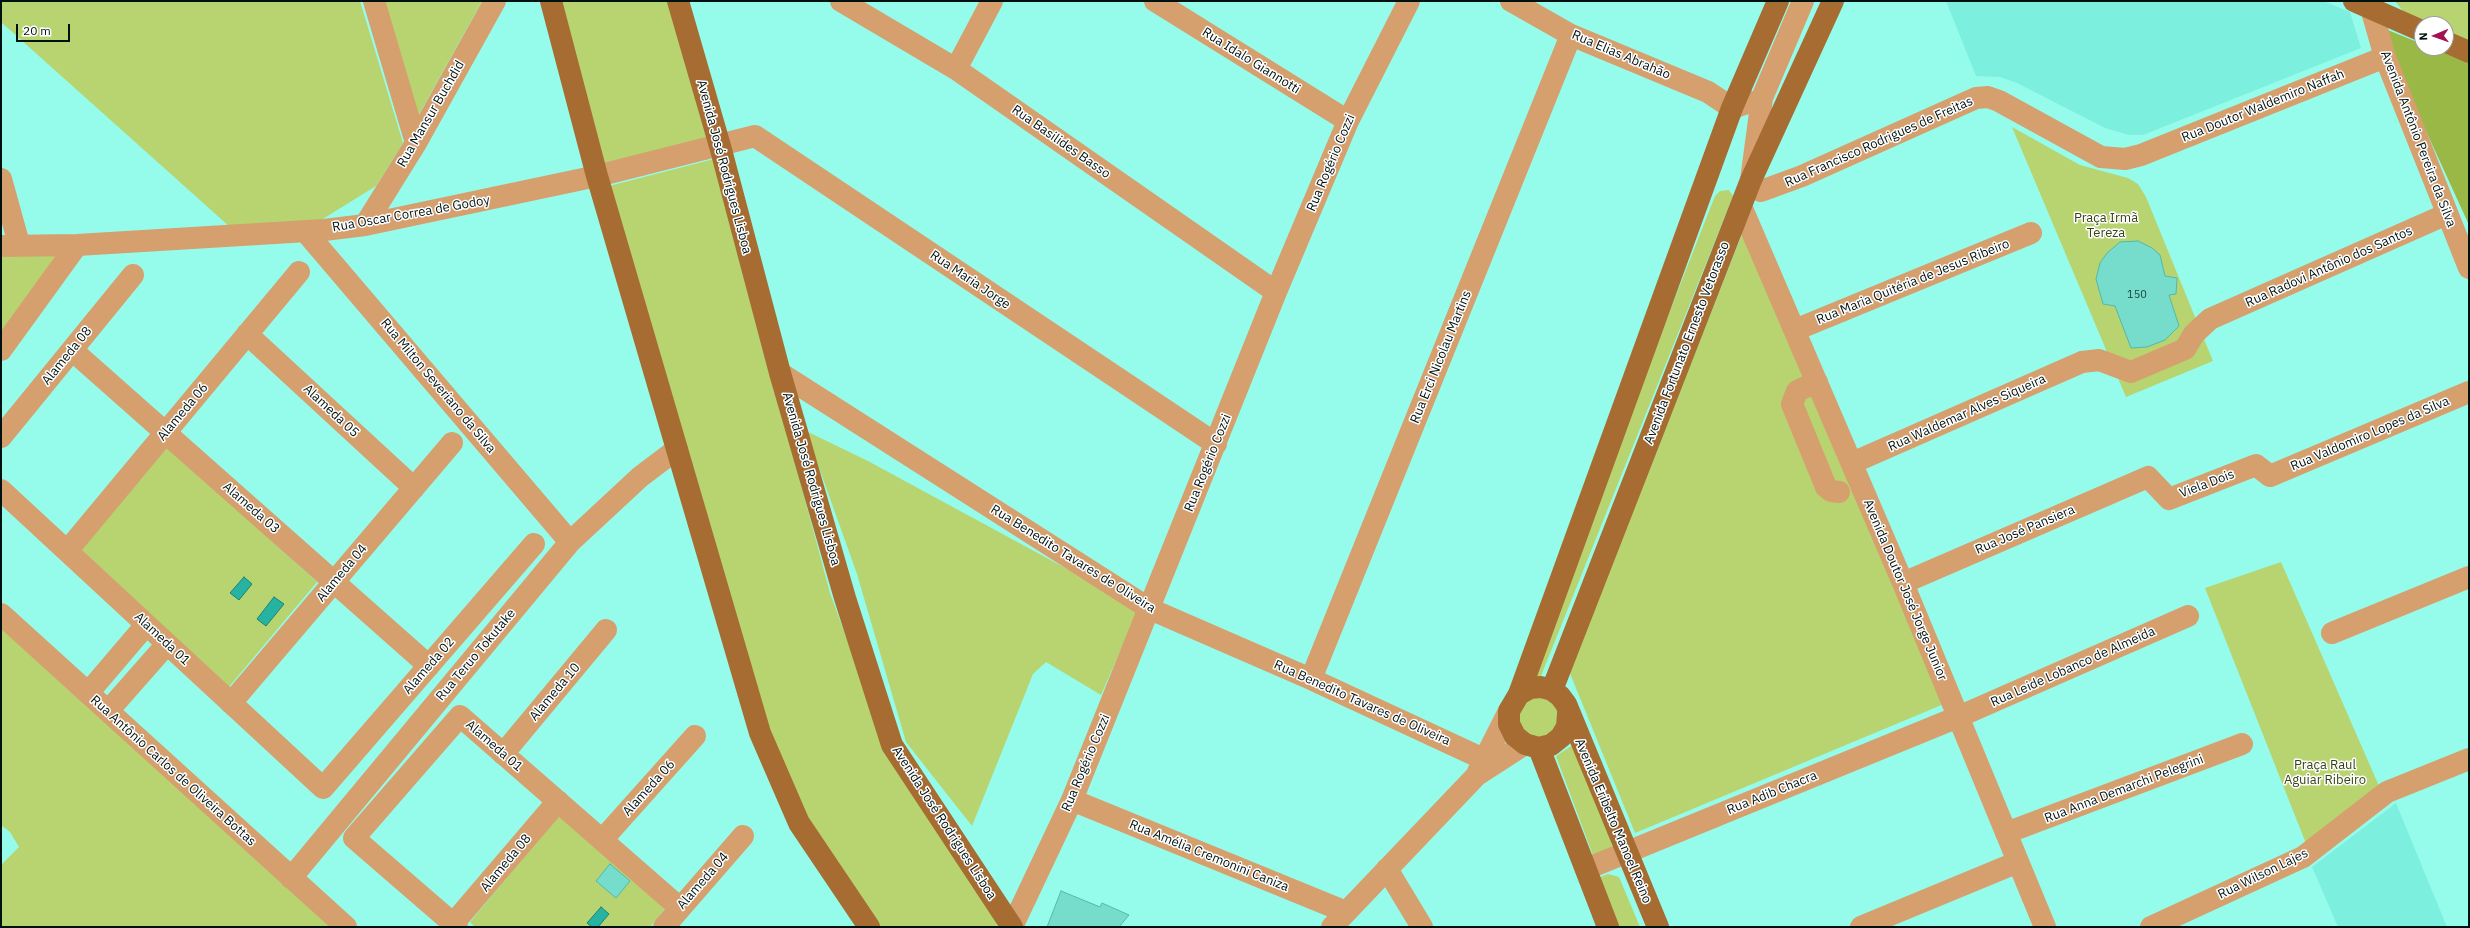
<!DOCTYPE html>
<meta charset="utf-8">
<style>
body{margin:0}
#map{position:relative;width:2470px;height:928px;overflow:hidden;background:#95fceb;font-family:"IBM Plex Sans",sans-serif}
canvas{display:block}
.frame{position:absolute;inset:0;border:2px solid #00120f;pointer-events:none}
.north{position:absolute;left:2414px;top:16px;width:40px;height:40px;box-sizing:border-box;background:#fff;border:1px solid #99a09f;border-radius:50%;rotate:268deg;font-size:11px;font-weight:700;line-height:16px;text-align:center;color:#00120f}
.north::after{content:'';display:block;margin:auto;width:14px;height:18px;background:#a41252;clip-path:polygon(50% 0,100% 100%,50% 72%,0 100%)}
.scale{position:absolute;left:16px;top:24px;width:54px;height:18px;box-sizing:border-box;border:2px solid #00120f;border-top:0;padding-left:5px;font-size:12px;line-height:14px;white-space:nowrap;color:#00120f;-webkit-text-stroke:3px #fff;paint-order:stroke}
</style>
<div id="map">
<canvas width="2470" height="928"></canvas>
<div class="frame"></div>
<div class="north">N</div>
<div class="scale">20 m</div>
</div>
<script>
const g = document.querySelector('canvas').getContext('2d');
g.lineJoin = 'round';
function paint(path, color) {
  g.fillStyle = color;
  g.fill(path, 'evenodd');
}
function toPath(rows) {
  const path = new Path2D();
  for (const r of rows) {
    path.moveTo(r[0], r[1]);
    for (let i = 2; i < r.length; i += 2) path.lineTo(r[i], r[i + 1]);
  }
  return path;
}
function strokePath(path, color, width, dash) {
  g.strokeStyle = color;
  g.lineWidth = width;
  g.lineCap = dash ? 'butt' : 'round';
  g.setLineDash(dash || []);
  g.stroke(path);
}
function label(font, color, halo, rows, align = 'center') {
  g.font = font + ' "IBM Plex Sans",sans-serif';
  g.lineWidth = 3;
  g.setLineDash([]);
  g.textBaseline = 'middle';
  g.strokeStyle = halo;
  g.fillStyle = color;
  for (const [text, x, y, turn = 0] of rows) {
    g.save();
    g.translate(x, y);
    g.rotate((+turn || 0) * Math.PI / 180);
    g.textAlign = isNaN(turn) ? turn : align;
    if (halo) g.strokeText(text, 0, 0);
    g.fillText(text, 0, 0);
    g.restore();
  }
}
const built = toPath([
 [1946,1,2323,1,2350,12,2361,48,2143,135,2129,135,2105,128,2017,83,2000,77,1976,76],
 [2396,803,2447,927,2338,927,2312,867]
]);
const green = toPath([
 [1,1,360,1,403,143,376,186,318,222,230,227,1,22],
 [382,1,482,1,417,118],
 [562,1,670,1,710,137,604,165],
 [2395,1,2469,1,2469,42,2446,32,2446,24,2427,24,2406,15],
 [2012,127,2080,165,2128,178,2138,184,2146,197,2213,361,2126,397],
 [714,159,830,593,886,746,1001,922,995,927,876,927,804,820,767,730,609,186],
 [1729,190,1733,196,1537,686,1527,675,1715,196,1720,191],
 [1743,232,1944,704,1635,833,1569,671],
 [70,247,1,342,1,252],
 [806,431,868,461,1139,608,1101,695,1046,662,1033,674,972,826,906,742,857,574],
 [165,445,317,582,228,688,77,549],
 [2281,562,2379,786,2307,846,2205,588],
 [1,626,331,927,1,927,1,865,19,847,10,832,1,825],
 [1550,695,1563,719,1546,741,1522,736,1515,706,1520,700],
 [1576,743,1610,835,1613,851,1594,858,1556,756],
 [561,813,667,906,650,927,475,927,470,922],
 [1608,874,1619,877,1640,927,1613,927,1598,878]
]);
const forest = toPath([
 [2378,26,2422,44,2422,48,2432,48,2469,63,2469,225]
]);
const water = toPath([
 [244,577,252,584,239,600,230,593,244,577],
 [274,597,284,604,266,626,257,619,274,597],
 [601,907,609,914,598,927,592,927,587,923,601,907]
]);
const building = toPath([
 [2138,241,2152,248,2160,255,2165,276,2177,278,2176,294,2169,295,2179,326,2165,340,2147,347,2131,348,2115,306,2103,304,2096,279,2100,263,2107,253,2120,242,2138,241],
 [610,864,630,881,616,898,596,881,610,864],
 [1061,891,1100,907,1102,903,1129,915,1119,927,1047,927,1061,891]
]);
const minor = toPath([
 [374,1,416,143],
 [841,1,956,69,1276,292],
 [1155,1,1348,121],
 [1511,1,1571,35,1708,92,1732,108,1750,102],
 [1803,1,1762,98,1751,180,1755,187,1761,191,1802,176,1976,98,1988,97,1999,101,2101,157,2125,159,2141,155,2385,57],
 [2369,1,2385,57,2469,268],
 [956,69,992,1],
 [1,179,19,244],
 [1741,206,1903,583,2045,927],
 [365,225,416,143,495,1],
 [305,231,570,542],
 [1,246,77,245,324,230,365,225,597,176,755,136,1216,444],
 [1795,330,2031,233],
 [247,334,414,488],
 [1,350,77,245],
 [72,350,429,666],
 [780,373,1150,609,1311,679,1492,763],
 [1817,382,1797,391,1792,404,1826,487,1831,491,1839,492],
 [1,437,133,275],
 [1852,463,2082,362,2099,360,2131,372,2185,349,2194,334,2210,319,2447,214],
 [1,490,323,788,534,544],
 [67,551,299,272],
 [1903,583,2148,477,2169,499,2256,465,2270,476,2469,392],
 [1,614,346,927],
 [2332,633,2469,577],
 [1311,679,1571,35],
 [88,693,146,625],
 [231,703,452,443],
 [108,711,167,644],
 [503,754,606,630],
 [1478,772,1509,711],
 [1072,800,1346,912],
 [2006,833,2242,744],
 [602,840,695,736],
 [1387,869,1422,927],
 [1586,869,1958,717,2188,616],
 [291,878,570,542,640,477,677,449],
 [453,924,558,801],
 [457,927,354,838,460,716,680,908],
 [664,927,743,836],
 [1012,927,1072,800,1276,292,1348,121,1409,1],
 [1332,927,1477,775,1525,744],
 [1861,927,2018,862],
 [2151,927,2303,857,2387,792,2469,759]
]);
const major = toPath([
 [551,1,597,176,760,733,799,823,869,927],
 [678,1,720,146,780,373,845,598,892,745,1012,927],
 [2354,1,2422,31],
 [2446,42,2469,52],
 [1552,690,1751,180,1833,1],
 [1519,694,1732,108,1778,1],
 [1568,714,1567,727,1561,737,1551,745,1539,748,1525,744,1515,736,1509,724,1509,711,1519,694,1530,688,1541,687,1552,690,1560,696,1566,704,1658,927],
 [1539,748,1608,927]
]);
const numberNames = [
 ["150",2137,295]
];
const streetNames = [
 ["Rua Elias Abrahão",1621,55,23],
 ["Rua Idalo Giannotti",1251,61,32],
 ["Rua Doutor Waldemiro Naffah",2263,106,-22],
 ["Rua Mansur Buchdid",431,114,-60],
 ["Avenida Antônio Pereira da Silva",2418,139,69],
 ["Rua Basilides Basso",1061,142,35],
 ["Rua Francisco Rodrigues de Freitas",1879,142,-24],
 ["Rua Rogério Cozzi",1331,163,-67],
 ["Avenida José Rodrigues Lisboa",724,167,75],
 ["Rua Oscar Correa de Godoy",411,214,-10],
 ["Rua Radovi Antônio dos Santos",2329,267,-24],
 ["Rua Maria Jorge",970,280,34],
 ["Rua Maria Quitéria de Jesus Ribeiro",1913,282,-22],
 ["Avenida Fortunato Ernesto Vetorasso",1687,343,-69],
 ["Alameda 08",67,356,-51],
 ["Rua Erci Nicolau Martins",1441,357,-68],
 ["Rua Milton Severiano da Silva",438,386,50],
 ["Alameda 05",331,411,43],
 ["Alameda 06",183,412,-50],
 ["Rua Waldemar Alves Siqueira",1967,413,-24],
 ["Rua Valdomiro Lopes da Silva",2370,434,-23],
 ["Rua Rogério Cozzi",1208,463,-68],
 ["Avenida José Rodrigues Lisboa",811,479,74],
 ["Viela Dois",2207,484,-21],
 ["Alameda 03",251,508,41],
 ["Rua José Pansiera",2025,530,-23],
 ["Rua Benedito Tavares de Oliveira",1073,559,32],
 ["Alameda 04",342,573,-50],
 ["Avenida Doutor José Jorge Junior",1905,590,67],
 ["Alameda 01",162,639,43],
 ["Rua Teruo Tokutake",476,655,-50],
 ["Alameda 02",429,666,-49],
 ["Rua Leide Lobanco de Almeida",2073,667,-24],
 ["Alameda 10",555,692,-50],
 ["Rua Benedito Tavares de Oliveira",1362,703,24],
 ["Alameda 01",494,746,41],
 ["Rua Rogério Cozzi",1086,763,-67],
 ["Rua Antônio Carlos de Oliveira Bottas",173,771,42],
 ["Alameda 06",649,788,-48],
 ["Rua Anna Demarchi Pelegrini",2124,789,-21],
 ["Rua Adib Chacra",1772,793,-22],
 ["Avenida Eribelto Manoel Reino",1613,821,67],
 ["Avenida José Rodrigues Lisboa",944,823,57],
 ["Rua Amélia Cremonini Caniza",1209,856,22],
 ["Alameda 08",506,863,-50],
 ["Rua Wilson Lajes",2263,874,-26],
 ["Alameda 04",703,881,-49]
];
const parkNames = [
 ["Praça Irmã",2106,218],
 ["Tereza",2106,233],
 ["Praça Raul",2325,765],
 ["Aguiar Ribeiro",2325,780]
];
paint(built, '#7defdf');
paint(green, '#b7d470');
paint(forest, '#99b845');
paint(water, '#27b3a2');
strokePath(water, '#1b8376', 1);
paint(building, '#76ddcd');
strokePath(building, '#50baab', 1);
strokePath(minor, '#d69f6e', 22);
strokePath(major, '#a76c32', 22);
label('11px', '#1e453e', null, numberNames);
label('13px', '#00120f', '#fff', streetNames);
label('13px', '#374315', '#fff', parkNames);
</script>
